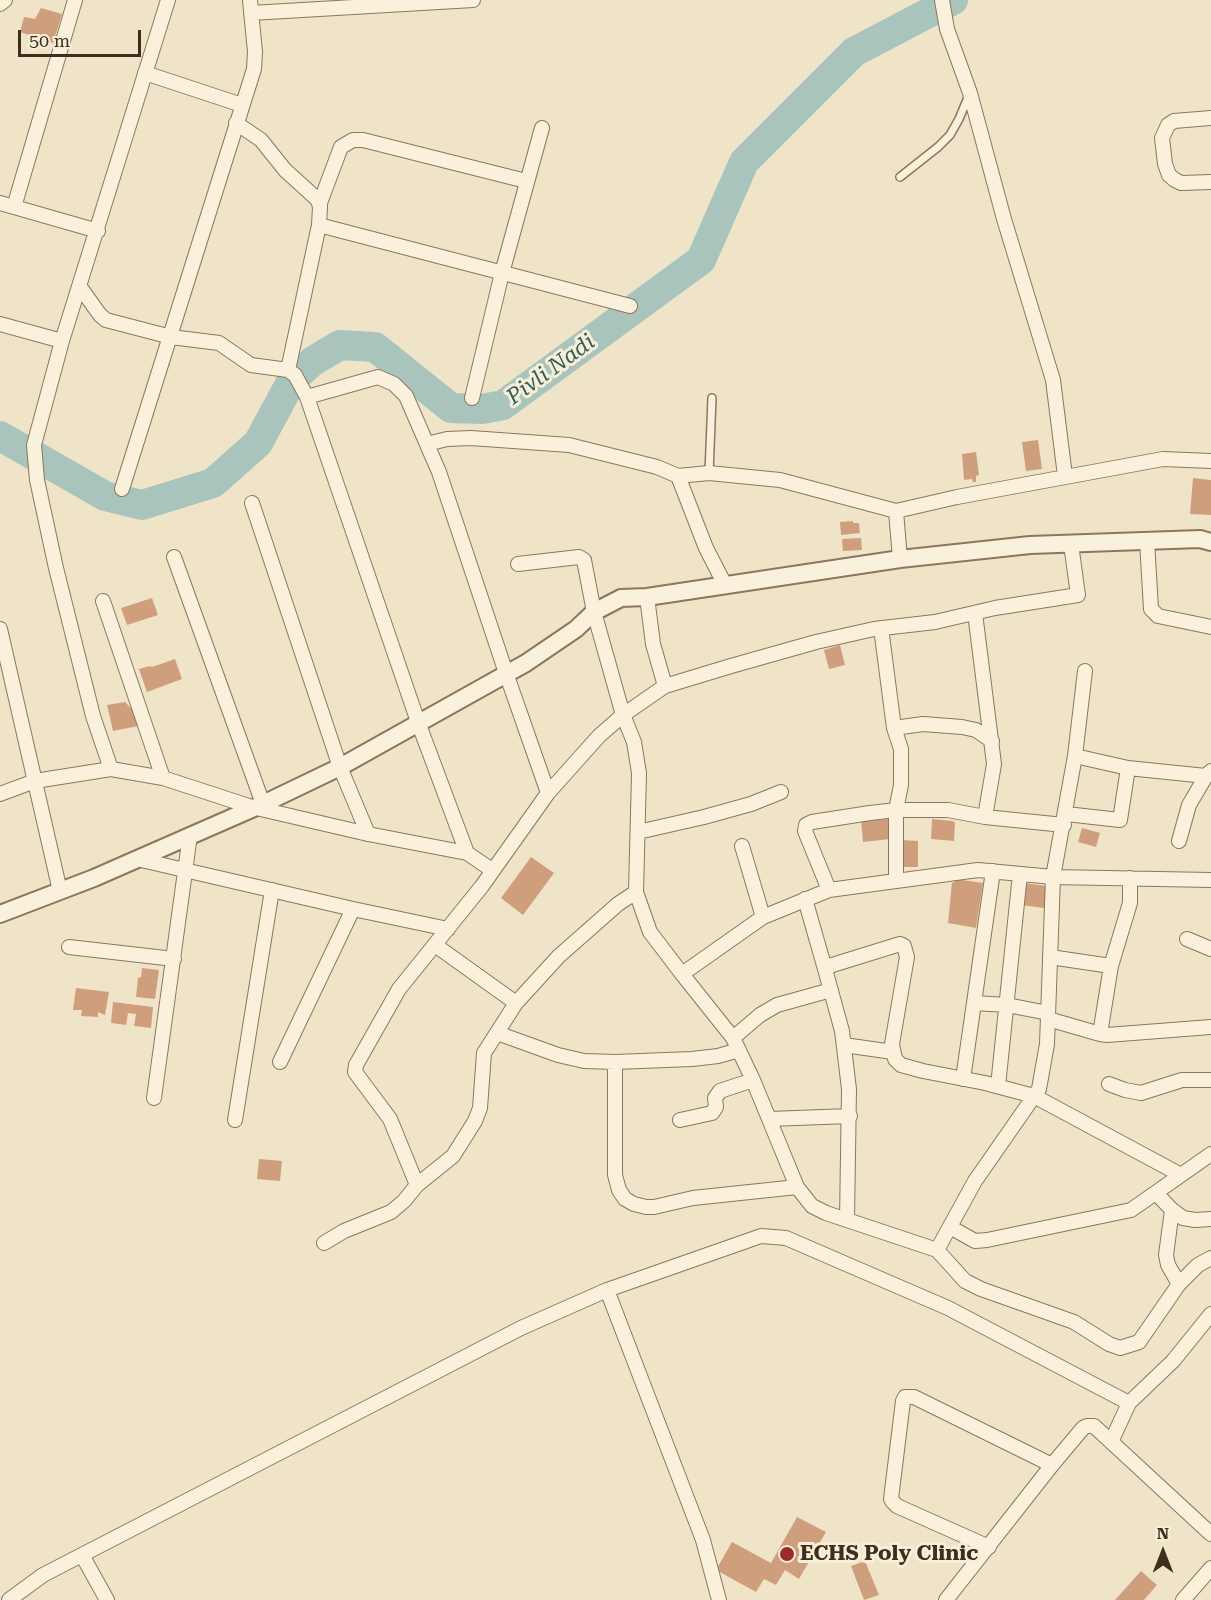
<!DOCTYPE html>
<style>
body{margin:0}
#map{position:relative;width:1211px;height:1600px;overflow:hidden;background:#f0e4c8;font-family:"Roboto Serif",serif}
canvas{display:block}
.north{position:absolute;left:1133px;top:1522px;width:60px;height:60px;-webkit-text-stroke:4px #f7eed8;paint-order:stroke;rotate:0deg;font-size:16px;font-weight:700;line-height:24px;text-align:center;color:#3d2e20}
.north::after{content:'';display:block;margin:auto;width:21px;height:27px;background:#3d2e20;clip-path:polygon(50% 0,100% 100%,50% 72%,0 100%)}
.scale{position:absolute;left:18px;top:30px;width:123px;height:27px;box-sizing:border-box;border:3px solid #3d2e20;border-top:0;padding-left:8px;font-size:18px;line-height:21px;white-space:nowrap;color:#3d2e20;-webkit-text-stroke:4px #f7eed8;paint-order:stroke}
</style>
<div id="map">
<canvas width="1211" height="1600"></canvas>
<div class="north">N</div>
<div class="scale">50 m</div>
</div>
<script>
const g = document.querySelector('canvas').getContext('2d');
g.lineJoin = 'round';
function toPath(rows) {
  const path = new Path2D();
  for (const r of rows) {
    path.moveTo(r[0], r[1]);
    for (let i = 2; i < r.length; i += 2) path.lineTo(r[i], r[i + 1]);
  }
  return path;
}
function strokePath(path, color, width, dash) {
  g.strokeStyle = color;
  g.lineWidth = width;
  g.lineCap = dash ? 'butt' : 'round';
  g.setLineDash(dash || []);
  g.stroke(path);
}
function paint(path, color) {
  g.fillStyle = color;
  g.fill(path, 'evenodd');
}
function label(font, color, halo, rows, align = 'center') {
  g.font = font + ' "Roboto Serif",serif';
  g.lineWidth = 6;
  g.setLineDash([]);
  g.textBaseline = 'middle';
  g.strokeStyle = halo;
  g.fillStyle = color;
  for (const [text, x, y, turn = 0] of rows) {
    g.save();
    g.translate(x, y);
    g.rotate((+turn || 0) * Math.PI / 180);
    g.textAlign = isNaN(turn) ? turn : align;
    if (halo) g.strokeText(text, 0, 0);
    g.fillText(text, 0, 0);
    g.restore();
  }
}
const river = toPath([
 [0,436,105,496,142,505,213,483,258,443,292,380,313,361,340,345,375,347,451,408,482,409,503,405,701,260,744,162,854,52,953,0]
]);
const building = toPath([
 [41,8,62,14,53,43,20,32,24,17,35,19],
 [1038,440,1042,469,1026,471,1022,442],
 [976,452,979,475,976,476,976,482,973,482,972,479,964,480,962,454],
 [1193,478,1211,480,1211,515,1190,514],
 [853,521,853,523,859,523,860,533,841,535,840,522],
 [861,538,862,550,843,551,842,539],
 [152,598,158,615,127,625,121,608],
 [840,645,845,665,829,669,824,650],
 [175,659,182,679,147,692,139,669,150,666,152,667],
 [125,702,135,712,138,726,113,731,107,705],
 [888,819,890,839,863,842,861,821],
 [932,819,953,821,955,823,954,841,931,839],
 [1082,828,1100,833,1096,847,1078,842],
 [902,840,918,841,918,867,902,867],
 [531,857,554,873,523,915,501,898],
 [955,879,983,883,976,928,948,923,952,882,954,883],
 [1023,883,1047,886,1044,908,1020,905],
 [142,968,159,970,155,999,136,997,138,978,141,977],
 [76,988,109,992,105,1015,98,1012,98,1017,81,1016,82,1010,73,1010],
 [113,1002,153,1007,151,1028,134,1026,136,1014,128,1013,126,1025,111,1023],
 [259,1159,282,1161,280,1181,257,1179],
 [797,1517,826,1532,799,1579,785,1570,776,1585,764,1579,756,1592,716,1570,732,1542,771,1563],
 [865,1561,879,1595,864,1600,851,1566],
 [1141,1571,1157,1585,1144,1600,1115,1600]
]);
const service = toPath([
 [900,177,938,147,950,135,959,119,969,95],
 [709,473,712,398]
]);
const minor = toPath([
 [942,0,947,29,970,93,1004,219,1053,380,1065,476],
 [0,4,5,0],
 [251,13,473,0],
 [145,73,242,105],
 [1211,118,1174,121,1168,125,1162,138,1165,164,1169,175,1175,180,1181,183,1211,182],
 [236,123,261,140,285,170,318,200,320,207,319,225],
 [0,203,98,231],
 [320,203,341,147,353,140,363,140,526,181],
 [14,207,75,0],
 [80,287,100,315,106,320,171,337,219,343,251,365,288,370,295,375,307,397,418,722,467,853],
 [0,324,62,341],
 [288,370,319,225,630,306],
 [307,397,378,377,394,384,406,396,439,472,506,673,548,793],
 [472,398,502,273,542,128],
 [427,444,447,439,471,438,569,445,657,467,678,476,709,473,780,480,896,511],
 [678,476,706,548,725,585],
 [122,489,254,69,255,52,250,0],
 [252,503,340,767,368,834],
 [1147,541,1151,609,1158,616,1211,627],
 [174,557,263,804],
 [900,559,896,511,957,497,1163,459,1211,461],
 [518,564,579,557,584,560,594,612,623,715,634,742,639,773,636,892,650,932,682,974,763,917,829,890,978,870,1053,877,1047,1044,1039,1089,975,1181,937,1250],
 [647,597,653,644,665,686],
 [103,601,163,778],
 [881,628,894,728,901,749,901,785,896,810,948,810,985,817,994,764,975,613],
 [0,629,60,891],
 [894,728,923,724,962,727,976,730,992,741],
 [1075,756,1085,671],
 [111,769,93,716,56,568,37,480,34,445,62,341,168,0],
 [1206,776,1128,768,1075,756,1053,877,1211,880],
 [0,794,35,781,111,769,163,778,252,807,368,834,467,853,492,870],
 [1066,814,1120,820,1128,768],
 [985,817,1064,825],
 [638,832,704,817,751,804,781,792],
 [1179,841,1189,805,1206,776,1211,771],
 [742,846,763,917],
 [137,859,353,909,448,929],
 [829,890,805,831,806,825,812,822,870,813,896,810,896,880],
 [636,892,618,904,559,956,516,1003,484,1053,480,1108,475,1121,453,1156,417,1185,390,1119,355,1072,356,1065,399,989,482,886,548,793,599,736,623,715,665,686,731,666,816,642,874,629,935,622,995,608,1078,595,1071,544],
 [805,899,825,969],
 [1187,939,1211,949],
 [435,945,516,1003],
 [69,947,174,959],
 [1050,957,1111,966],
 [682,974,733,1038,753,1080,797,1187,812,1206,826,1213,937,1250,965,1281,981,1289,1074,1322,1109,1344,1120,1348,1139,1342,1179,1284,1198,1265,1211,1258],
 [974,1003,1007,1005,1048,1013],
 [1048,1019,1100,1034,1111,966,1130,903,1130,878],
 [497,1033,558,1055,584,1061,615,1062,692,1059,718,1056,739,1050],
 [1100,1034,1107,1035,1211,1027],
 [733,1038,760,1015,777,1005,831,990],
 [844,1045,893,1052],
 [280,1062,353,909],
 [615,1062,615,1175,619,1190,625,1199,634,1204,646,1207,654,1207,693,1198,797,1187],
 [963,1079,993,871],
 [1109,1084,1125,1090,1141,1093,1182,1080,1211,1080],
 [998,1086,1020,874],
 [154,1098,190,835],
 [769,1119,850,1116],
 [235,1120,272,890],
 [680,1120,712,1113,716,1107,715,1098,720,1091,753,1080],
 [1156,1193,1172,1210,1183,1218,1195,1220,1211,1219],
 [1172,1210,1166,1255,1168,1265,1179,1284],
 [847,1220,849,1089,842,1031,825,969,829,966,900,944,904,946,907,957,892,1044,895,1059,901,1065,923,1071,985,1083,1034,1096,1181,1175],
 [950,1227,975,1241,987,1240,1131,1210,1211,1154],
 [324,1243,344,1231,391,1212,404,1201,417,1185],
 [607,1290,703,1540,719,1600],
 [1111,1442,1129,1403],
 [989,1547,897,1506,893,1502,891,1499,903,1401,905,1397,914,1397,1052,1465],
 [82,1555,107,1600],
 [9,1600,43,1575,521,1328,607,1290,761,1236,786,1238,948,1308,1129,1403,1173,1361,1211,1314],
 [946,1600,1052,1465,1083,1428,1087,1426,1094,1426,1211,1534],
 [1183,1600,1211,1568]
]);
const tertiary = toPath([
 [0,914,94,878,263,804,340,767,526,663,576,629,594,612,621,598,647,597,900,559,1030,545,1200,539,1211,542]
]);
const markers = [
 [787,1554,8,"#9e2a2b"]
];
const poiNames = [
 ["ECHS Poly Clinic",800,1554]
];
const waterNames = [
 ["Pivli Nadi",551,370,-36]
];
strokePath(river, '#a9c4bc', 30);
paint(building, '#cf9f7d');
strokePath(service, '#8d765c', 10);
strokePath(minor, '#8d765c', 16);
strokePath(tertiary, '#8d765c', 20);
strokePath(service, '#faf1dc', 7);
strokePath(minor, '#faf1dc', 14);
strokePath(tertiary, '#faf1dc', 16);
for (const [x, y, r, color] of markers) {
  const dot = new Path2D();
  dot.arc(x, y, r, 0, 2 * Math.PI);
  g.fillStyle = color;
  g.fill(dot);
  strokePath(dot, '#f7eed8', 2);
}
label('bold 21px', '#3d2e20', '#f7eed8', poiNames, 'left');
label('italic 22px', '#2f5d5a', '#f7eed8', waterNames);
</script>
